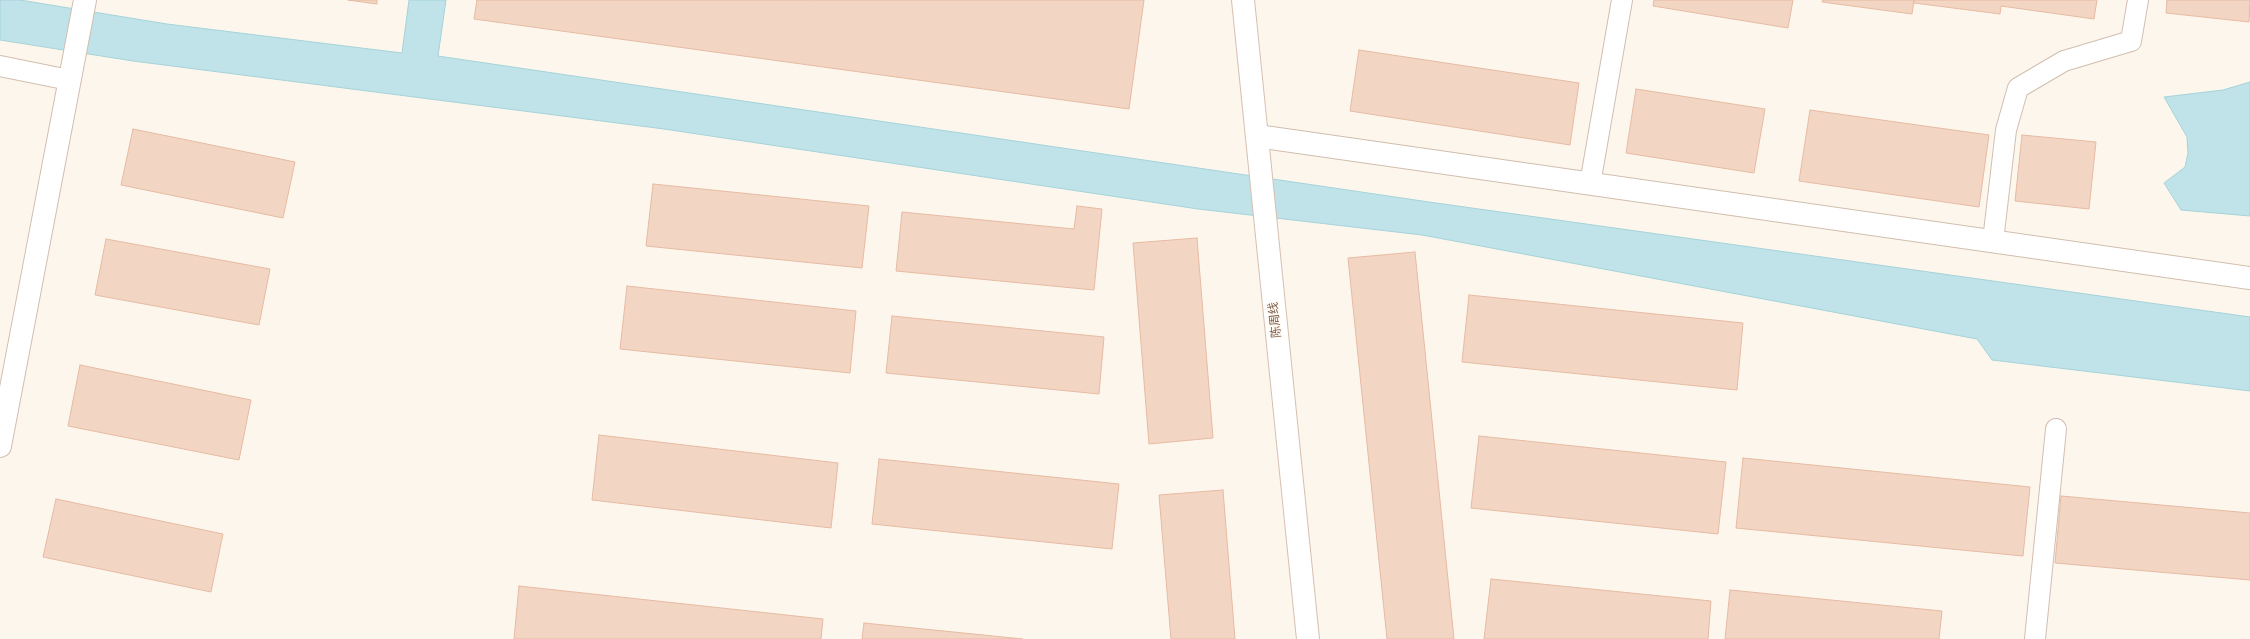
<!DOCTYPE html>
<meta charset="utf-8">
<style>
body{margin:0}
canvas{display:block;background:#fdf6ec}
</style>
<canvas width="2250" height="639"></canvas>
<script>
const g = document.querySelector('canvas').getContext('2d');
g.lineJoin = 'round';
function paint(path, color) {
  g.fillStyle = color;
  g.fill(path, 'evenodd');
}
function toPath(rows) {
  const path = new Path2D();
  for (const r of rows) {
    path.moveTo(r[0], r[1]);
    for (let i = 2; i < r.length; i += 2) path.lineTo(r[i], r[i + 1]);
  }
  return path;
}
function strokePath(path, color, width, dash) {
  g.strokeStyle = color;
  g.lineWidth = width;
  g.lineCap = dash ? 'butt' : 'round';
  g.setLineDash(dash || []);
  g.stroke(path);
}
function label(font, color, halo, rows, align = 'center') {
  g.font = font + ' Inter,"Noto Sans SC",sans-serif';
  g.lineWidth = 3;
  g.setLineDash([]);
  g.textBaseline = 'middle';
  g.strokeStyle = halo;
  g.fillStyle = color;
  for (const [text, x, y, turn = 0] of rows) {
    g.save();
    g.translate(x, y);
    g.rotate((+turn || 0) * Math.PI / 180);
    g.textAlign = isNaN(turn) ? turn : align;
    if (halo) g.strokeText(text, 0, 0);
    g.fillText(text, 0, 0);
    g.restore();
  }
}
const water = toPath([
 [0,0,20,0,167,24,402,53,409,0,446,0,438,56,1429,202,2250,317,2250,391,1992,360,1977,339,1422,235,1198,209,664,129,133,61,0,40,0,0],
 [2250,82,2250,216,2181,210,2164,183,2185,167,2188,153,2187,137,2164,97,2223,90,2250,82]
]);
const building = toPath([
 [348,0,377,0,377,4,348,0],
 [477,0,1144,0,1129,109,474,19,477,0],
 [1654,0,1793,0,1788,28,1653,6,1654,0],
 [1823,0,1914,0,1912,14,1822,2,1823,0],
 [1914,0,2097,0,2094,19,2001,6,2000,14,1914,3,1914,0],
 [2167,0,2250,0,2249,22,2166,13,2167,0],
 [1359,50,1579,83,1570,145,1350,111,1359,50],
 [1636,89,1765,109,1754,173,1626,153,1636,89],
 [1810,110,1989,135,1979,207,1799,181,1810,110],
 [133,129,295,162,283,218,121,185,133,129],
 [2022,135,2096,142,2089,209,2015,201,2022,135],
 [653,184,869,206,862,268,646,246,653,184],
 [1077,206,1102,209,1094,290,896,271,902,212,1074,229,1077,206],
 [1197,238,1213,438,1149,444,1133,243,1197,238],
 [106,239,270,269,259,325,95,295,106,239],
 [1415,252,1454,639,1387,639,1348,258,1415,252],
 [627,286,856,311,850,373,620,349,627,286],
 [1469,295,1743,323,1737,390,1462,362,1469,295],
 [892,316,1104,337,1099,394,886,373,892,316],
 [80,365,251,400,239,460,68,426,80,365],
 [599,435,838,463,831,528,592,500,599,435],
 [1479,436,1726,462,1718,534,1471,508,1479,436],
 [1743,458,2030,487,2023,556,1736,528,1743,458],
 [879,459,1119,484,1112,549,872,524,879,459],
 [1223,490,1235,639,1171,639,1159,495,1223,490],
 [2061,496,2250,513,2250,580,2055,563,2061,496],
 [56,499,223,534,211,592,43,557,56,499],
 [1491,579,1711,601,1708,639,1484,639,1491,579],
 [519,586,823,619,821,639,514,639,519,586],
 [1730,590,1942,611,1939,639,1725,639,1730,590],
 [864,623,1023,639,862,639,864,623]
]);
const service = toPath([
 [0,66,69,80],
 [1590,184,1622,0],
 [1993,241,2006,130,2018,88,2064,61,2131,41,2138,0],
 [2035,639,2056,429]
]);
const minor = toPath([
 [1257,136,2250,278]
]);
const tertiary = toPath([
 [0,446,85,0]
]);
const secondary = toPath([
 [1243,0,1308,639]
]);
const streetNames = [
 ["陈周线",1275,320,-96]
];
paint(water, '#bfe3e8');
strokePath(water, '#a5d3da', 1);
paint(building, '#f3d5c3');
strokePath(building, '#e6bba3', 1);
strokePath(service, '#d1beb0', 22);
strokePath(minor, '#d1beb0', 24);
strokePath(tertiary, '#d1beb0', 24);
strokePath(secondary, '#d6c0b0', 24);
strokePath(service, '#fff', 20);
strokePath(minor, '#fff', 22);
strokePath(tertiary, '#fff', 22);
strokePath(secondary, '#fff', 22);
label('12px', '#7a5c4d', '#fffaf3', streetNames);
</script>
